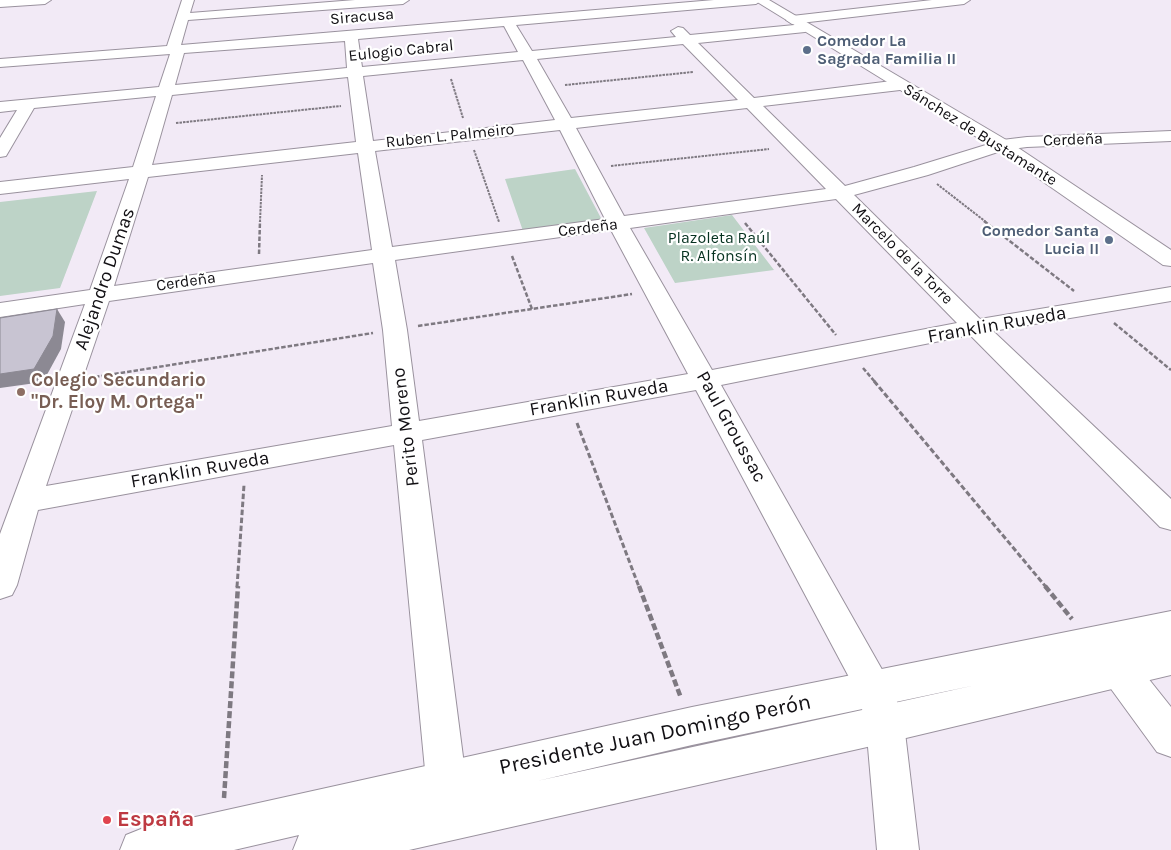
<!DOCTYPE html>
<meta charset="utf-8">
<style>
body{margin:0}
canvas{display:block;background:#f2eaf6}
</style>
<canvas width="1171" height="850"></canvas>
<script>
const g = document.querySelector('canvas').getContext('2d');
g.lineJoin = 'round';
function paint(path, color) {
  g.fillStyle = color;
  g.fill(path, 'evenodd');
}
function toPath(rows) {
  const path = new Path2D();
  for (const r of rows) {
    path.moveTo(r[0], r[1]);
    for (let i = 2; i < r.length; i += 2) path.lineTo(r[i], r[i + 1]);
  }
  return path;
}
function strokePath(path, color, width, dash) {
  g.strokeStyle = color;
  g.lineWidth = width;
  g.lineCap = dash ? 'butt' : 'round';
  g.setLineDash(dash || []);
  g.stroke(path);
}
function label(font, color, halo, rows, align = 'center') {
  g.font = font + ' Karla,sans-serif';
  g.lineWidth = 4.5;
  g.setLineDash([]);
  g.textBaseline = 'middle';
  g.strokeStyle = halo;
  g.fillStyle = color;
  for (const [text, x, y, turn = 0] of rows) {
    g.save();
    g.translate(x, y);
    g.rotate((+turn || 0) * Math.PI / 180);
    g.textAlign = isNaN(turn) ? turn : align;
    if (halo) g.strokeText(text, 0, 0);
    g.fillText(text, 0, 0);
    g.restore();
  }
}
const green = toPath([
 [575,169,602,220,523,231,505,179],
 [97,191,60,288,0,296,0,202],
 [732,215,774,270,675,283,644,228]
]);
const pathFar3 = toPath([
 [451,79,463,118],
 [565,85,693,72],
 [176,123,341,106],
 [474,150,499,222],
 [611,166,769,149],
 [937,184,986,222],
 [260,222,262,175]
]);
const pathFar2 = toPath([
 [984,221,1074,291],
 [745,223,836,335],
 [259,254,260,221],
 [512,256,532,309],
 [1114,323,1171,370],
 [418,326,632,294],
 [863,368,875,382],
 [95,377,373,333]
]);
const pathFar1 = toPath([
 [874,381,1046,587],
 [577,423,639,587],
 [237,587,244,485]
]);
const path = toPath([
 [639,586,681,698],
 [1045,586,1072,619],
 [224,798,238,586]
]);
const street = toPath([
 [0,0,51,0,45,4,0,7,0,0],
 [182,0,194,0,190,13,355,0,409,0,403,4,188,20,181,45,714,0,762,0,756,4,516,25,532,51,676,37,671,31,678,27,683,28,690,35,805,24,810,25,812,28,805,32,698,43,754,98,900,80,905,82,908,85,905,88,900,90,763,106,845,186,914,167,1002,140,1027,137,1171,131,1171,141,1027,147,1004,150,928,175,854,195,980,319,1171,287,1171,301,993,331,1171,499,1171,530,1160,527,970,335,721,385,893,689,904,724,919,850,877,850,866,724,858,694,696,390,422,440,466,780,466,798,460,812,446,818,432,812,426,798,426,780,394,445,38,510,17,585,12,595,0,599,0,534,85,304,0,317,0,303,90,290,129,179,0,194,0,182,133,167,156,96,34,108,6,156,0,157,0,138,17,110,0,112,0,102,159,87,170,54,0,67,0,59,167,46,182,0],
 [504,26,518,52,362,67,358,39,504,26],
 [345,41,347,68,175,85,184,53,345,41],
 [683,44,738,100,571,118,537,59,683,44],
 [523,60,555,120,373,141,363,76,523,60],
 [348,77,356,142,152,165,172,95,348,77],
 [747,108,826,189,624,216,576,128,747,108],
 [560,130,605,219,392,247,375,151,560,130],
 [358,153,372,250,114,286,148,177,358,153],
 [836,199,957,323,712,370,630,228,836,199],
 [611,230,688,374,419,421,407,330,395,260,611,230],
 [373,263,383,330,392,426,46,486,109,301,373,263],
 [932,0,970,0,964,4,792,24,786,20,792,16,932,0],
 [1119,653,1132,658,1171,707,1171,757,1157,752,1106,682,1101,670,1106,658,1119,653]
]);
const secondary = toPath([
 [754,0,769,0,1008,141,1171,250,1171,266,1163,265,996,149,754,0],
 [1171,611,1171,675,885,743,409,850,293,850,299,835,234,850,120,850,126,835,141,829,692,707,1171,611],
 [976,685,885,705,537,781,692,745,976,685]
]);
const shadedWall = toPath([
 [57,309,65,322,61,349,43,382,0,388,0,374]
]);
const building = toPath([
 [57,309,53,336,34,369,0,374,0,318,57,309]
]);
const markers = [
 [807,50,5,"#5c6f8a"],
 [1109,240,5,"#5c6f8a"],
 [21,392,5,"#8d6e63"],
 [107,820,5,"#e0444e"]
];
const farStreetnames = [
 ["Siracusa",362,17,-5],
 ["Eulogio Cabral",401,51,-6],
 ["Sánchez de Bustamante",980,135,32],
 ["Ruben L. Palmeiro",450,136,-6],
 ["Cerdeña",1073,140,-2],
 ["Cerdeña",588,228,-7],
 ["Marcelo de la Torre",902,254,45],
 ["Cerdeña",186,282,-8]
];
const farServicenames = [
 ["Comedor La",817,41],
 ["Sagrada Familia II",817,59],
 ["Comedor Santa",1099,231,"right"],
 ["Lucia II",1099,249,"right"]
];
const farParknames = [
 ["Plazoleta Raúl",719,238],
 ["R. Alfonsín",719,256]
];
const streetNames = [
 ["Alejandro Dumas",105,279,-71],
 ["Franklin Ruveda",997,325,-10],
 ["Franklin Ruveda",599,398,-10],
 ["Perito Moreno",406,427,-97],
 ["Paul Groussac",731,427,61],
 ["Franklin Ruveda",200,470,-10]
];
const educationNames = [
 ["Colegio Secundario",31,381],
 ["\"Dr. Eloy M. Ortega\"",31,403]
];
const nearStreetnames = [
 ["Presidente Juan Domingo Perón",655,735,-12]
];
const nearHealthnames = [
 ["España",117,820]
];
paint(green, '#bdd3c7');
strokePath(street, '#9a929e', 2);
strokePath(secondary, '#9a929e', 2);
strokePath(pathFar3, '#7e7981', 2, [2.5, 1]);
strokePath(pathFar2, '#7e7981', 2.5, [4.5, 2]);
strokePath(pathFar1, '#7e7981', 3, [5.5, 2.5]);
strokePath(path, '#7e7981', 4.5, [7, 3]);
paint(street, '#fff');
paint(secondary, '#fff');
paint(shadedWall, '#8c8993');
paint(building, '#c8c4d2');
strokePath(building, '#8c8993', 1);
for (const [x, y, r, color] of markers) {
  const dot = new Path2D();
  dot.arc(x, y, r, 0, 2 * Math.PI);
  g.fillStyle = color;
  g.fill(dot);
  strokePath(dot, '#fff', 2);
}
label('16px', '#110f13', '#fff', farStreetnames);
label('bold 16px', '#4e5e75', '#fff', farServicenames, 'left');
label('16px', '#063220', '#fff', farParknames);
label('19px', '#110f13', '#fff', streetNames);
label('bold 19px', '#785e54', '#fff', educationNames, 'left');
label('22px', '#110f13', '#fff', nearStreetnames);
label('bold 22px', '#be3a42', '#fff', nearHealthnames, 'left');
</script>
